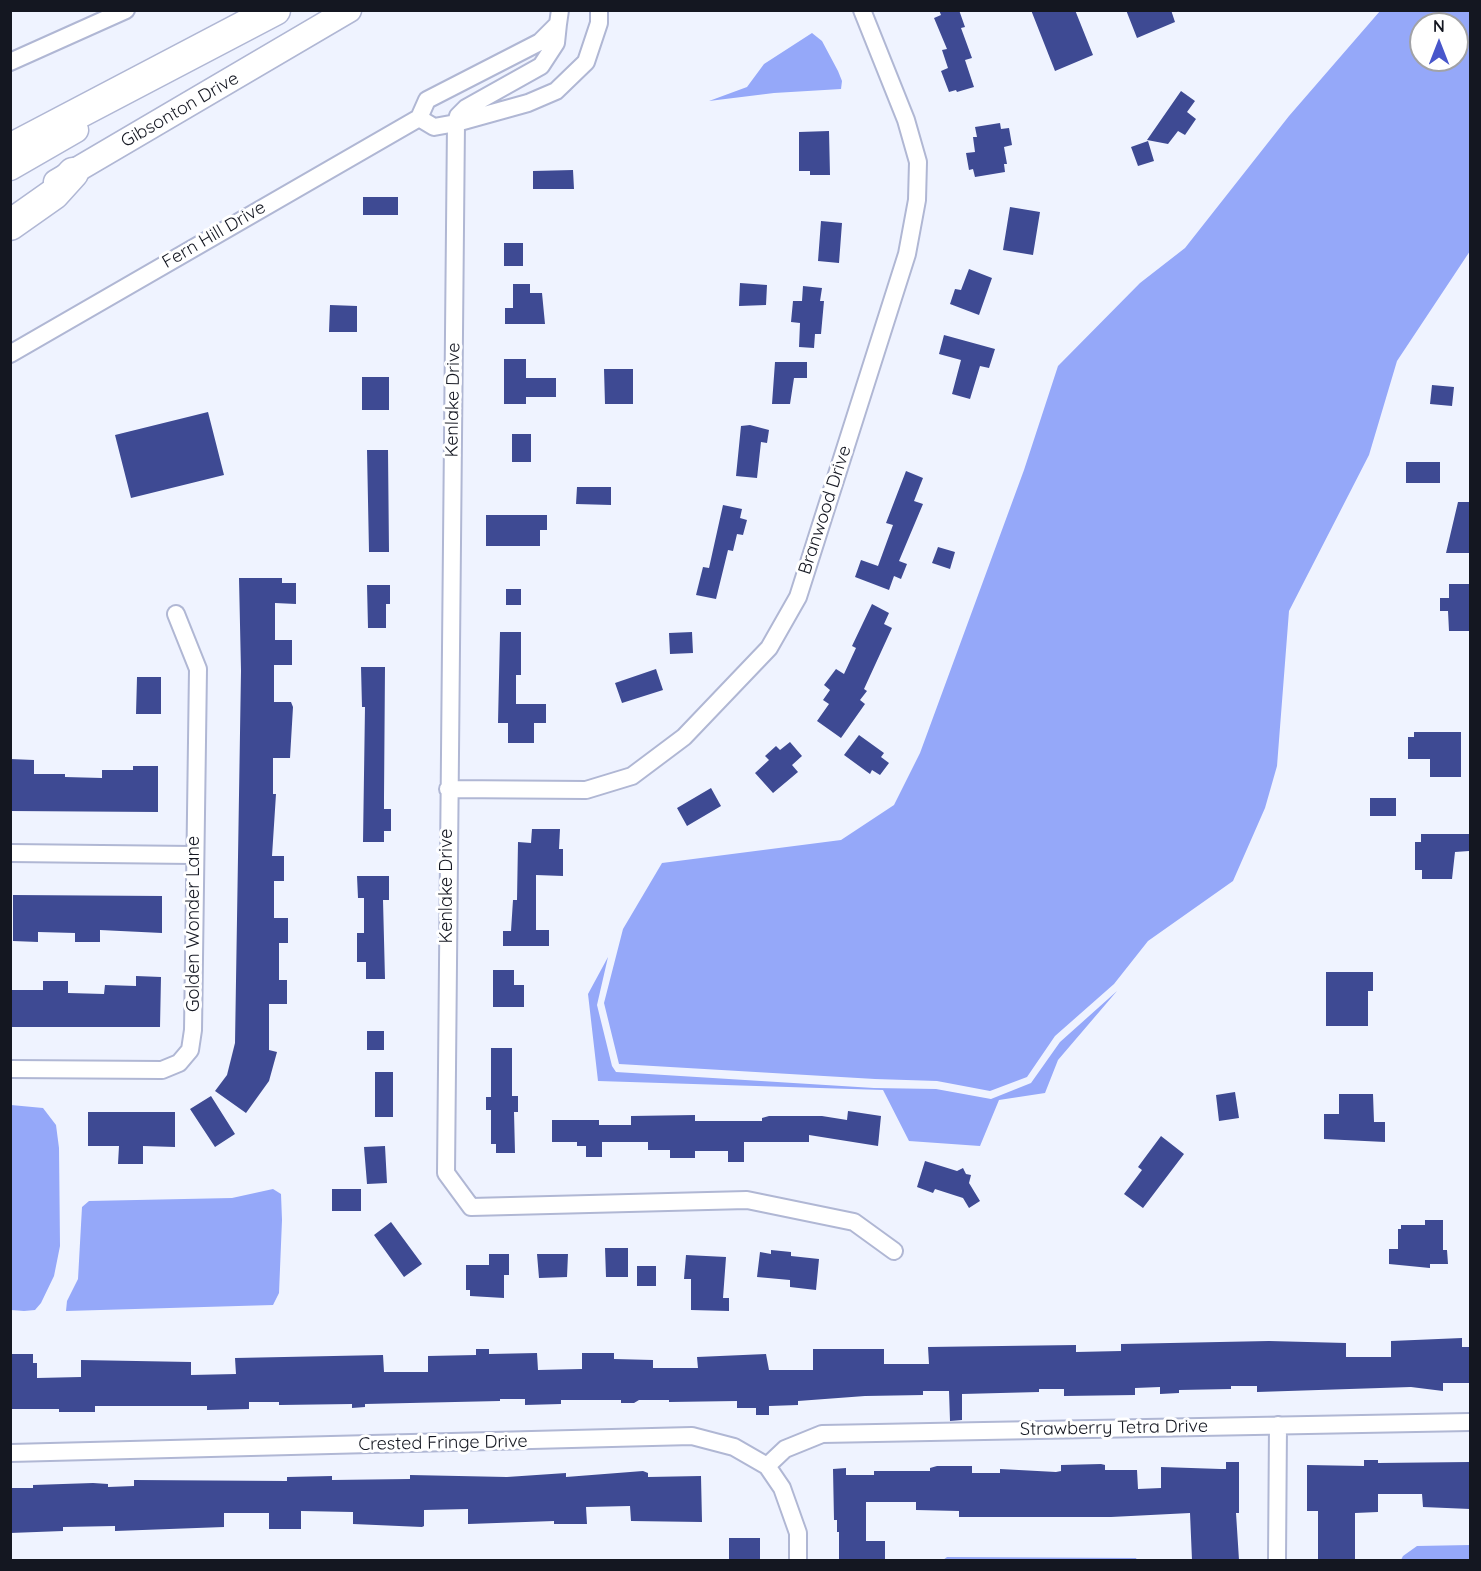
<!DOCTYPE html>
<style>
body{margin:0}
#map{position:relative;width:1481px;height:1571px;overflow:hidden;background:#eff3ff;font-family:Quicksand,sans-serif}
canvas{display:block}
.frame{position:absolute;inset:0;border:12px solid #141721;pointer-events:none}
.north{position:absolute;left:1409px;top:12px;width:60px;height:60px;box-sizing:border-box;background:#fff;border:2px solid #a1a2a6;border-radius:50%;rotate:0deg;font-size:16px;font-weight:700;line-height:24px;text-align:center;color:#141721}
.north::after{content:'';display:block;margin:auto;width:21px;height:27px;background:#4856cb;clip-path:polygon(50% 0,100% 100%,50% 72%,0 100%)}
</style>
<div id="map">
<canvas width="1481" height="1571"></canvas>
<div class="frame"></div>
<div class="north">N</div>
</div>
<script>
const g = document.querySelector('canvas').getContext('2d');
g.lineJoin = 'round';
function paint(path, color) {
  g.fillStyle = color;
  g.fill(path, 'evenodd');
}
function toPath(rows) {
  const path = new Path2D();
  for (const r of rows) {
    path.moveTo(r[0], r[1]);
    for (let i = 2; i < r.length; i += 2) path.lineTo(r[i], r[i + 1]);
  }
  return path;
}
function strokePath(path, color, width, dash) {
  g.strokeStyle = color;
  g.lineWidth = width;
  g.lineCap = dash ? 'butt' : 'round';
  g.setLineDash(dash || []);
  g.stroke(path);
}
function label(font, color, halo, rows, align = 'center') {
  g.font = font + ' Quicksand,sans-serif';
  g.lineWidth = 6;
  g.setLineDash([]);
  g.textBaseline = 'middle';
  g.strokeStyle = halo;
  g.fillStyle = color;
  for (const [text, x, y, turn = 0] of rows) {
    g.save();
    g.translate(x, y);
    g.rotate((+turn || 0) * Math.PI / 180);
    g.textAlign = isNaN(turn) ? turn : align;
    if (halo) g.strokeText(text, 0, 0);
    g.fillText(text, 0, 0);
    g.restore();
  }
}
const water = toPath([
 [1380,11,1470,11,1470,251,1397,361,1369,455,1289,611,1277,766,1265,808,1233,881,1148,941,1114,984,1055,1036,1027,1077,990,1091,937,1081,875,1079,619,1064,604,1003,623,929,662,863,841,840,894,805,920,753,1024,470,1058,366,1140,283,1185,248,1289,116],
 [1421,24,1457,24,1457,60,1421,60],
 [812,33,822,41,838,71,842,81,841,89,774,93,709,101,747,87,764,64],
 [608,957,597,1005,612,1066,616,1072,874,1088,936,1089,991,1099,1031,1083,1060,1042,1117,991,1058,1060,1045,1093,999,1100,980,1146,909,1141,883,1090,598,1081,588,994],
 [11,1105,43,1108,56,1125,59,1148,60,1246,54,1276,41,1303,35,1310,24,1311,11,1310],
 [273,1189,281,1194,282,1220,279,1293,273,1305,66,1311,67,1301,78,1279,82,1207,89,1201,232,1198],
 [1470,1545,1470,1560,1401,1560,1403,1556,1417,1546],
 [947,1557,1136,1558,1137,1560,943,1560]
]);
const building = toPath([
 [939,10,959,10,965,27,961,28,972,58,965,60,974,87,957,92,956,90,949,92,941,71,948,68,942,50,947,49,934,18,941,15],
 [1031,10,1075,10,1093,55,1055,71],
 [1126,10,1171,10,1175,22,1137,38],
 [1181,91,1195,101,1187,112,1196,119,1185,135,1178,131,1168,144,1147,140],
 [1000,123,1001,129,1009,128,1012,145,1004,147,1007,164,1004,164,1005,172,975,177,973,169,969,170,966,153,975,152,973,137,977,137,975,127],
 [829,131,830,175,810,175,810,171,799,171,799,132],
 [1148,141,1154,161,1138,166,1131,147],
 [573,170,574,189,533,189,533,171],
 [363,197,398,197,398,215,363,215],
 [1010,207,1040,212,1033,255,1003,250],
 [821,221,842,223,839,263,818,261],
 [504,243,523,243,523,266,504,266],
 [969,269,992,278,979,315,950,304,955,289,961,290],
 [740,283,767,285,766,305,739,306],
 [513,284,530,284,530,293,542,293,545,324,505,324,505,308,513,308],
 [803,286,822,288,820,301,824,301,821,334,815,334,814,348,799,347,800,323,791,322,793,301,802,301],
 [330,305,357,306,357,332,329,332],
 [944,335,995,349,989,368,980,366,970,399,952,394,961,360,939,354],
 [504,359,526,359,526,378,556,378,556,397,526,397,526,404,504,404],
 [775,362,807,362,807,378,794,378,790,404,772,404],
 [604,369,633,369,633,404,605,404],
 [362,377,389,377,389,410,362,410],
 [1432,385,1454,387,1452,406,1430,404],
 [208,412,224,475,131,498,115,435],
 [750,425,769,430,767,443,761,442,757,478,736,476,741,426],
 [512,434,531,434,531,462,512,462],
 [367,450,388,450,389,552,369,552],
 [1406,462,1440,462,1440,483,1406,483],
 [906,471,923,478,914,501,923,504,899,561,907,564,901,579,894,576,889,590,855,577,861,560,878,566,893,525,886,523],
 [577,487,611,487,611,505,576,504],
 [1458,502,1470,502,1470,553,1446,553],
 [723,505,742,509,740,518,747,520,743,535,737,534,733,551,728,550,716,599,696,595,703,567,709,568],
 [486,515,547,515,547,530,540,530,540,546,486,546],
 [938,547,955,552,950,569,932,563],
 [239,578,282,578,282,583,296,583,296,604,275,603,275,640,292,640,292,665,274,665,274,702,291,702,293,707,290,758,273,758,273,794,276,794,272,856,284,856,284,881,274,881,274,918,288,918,288,943,279,943,279,980,287,980,287,1004,269,1004,269,1050,277,1052,269,1081,246,1113,215,1091,227,1075,235,1043,241,671],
 [1449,584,1470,584,1470,631,1449,631,1448,611,1440,611,1440,598,1449,598],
 [367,585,390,585,390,604,386,604,386,628,368,628],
 [506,589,521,589,521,605,506,605],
 [872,604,889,613,884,624,892,628,864,689,867,691,860,700,865,704,841,738,817,721,829,704,823,700,830,690,824,685,836,669,844,674,856,648,852,646],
 [500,632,521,632,521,675,516,675,516,704,546,704,546,723,534,723,534,743,508,743,508,723,498,723],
 [692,632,693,653,670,654,669,633],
 [361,667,385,667,384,797,384,809,391,809,391,831,384,831,384,842,363,842,365,707,362,707],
 [656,669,663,690,622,703,615,683],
 [137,677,161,677,161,714,136,714],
 [1414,732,1461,732,1461,777,1430,777,1430,759,1408,759,1408,737,1414,737],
 [859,735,884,753,881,757,889,763,880,775,872,770,870,774,844,755],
 [790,742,802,756,792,765,798,772,773,793,755,773,769,760,765,756,776,746,780,750],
 [10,759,34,760,34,774,65,774,65,777,102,778,102,770,133,770,133,766,158,766,158,812,10,811],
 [711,788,721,806,687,826,677,808],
 [1370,798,1396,798,1396,816,1370,816],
 [532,829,560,829,559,849,563,849,563,876,536,875,536,930,549,930,549,946,503,946,503,931,511,931,513,900,517,900,518,842,531,843],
 [1421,834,1469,834,1469,851,1455,852,1452,879,1422,879,1422,870,1415,870,1415,842,1421,842],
 [357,876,389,876,389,900,383,900,385,979,366,979,366,962,357,962,357,933,364,933,364,898,358,898],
 [13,895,162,896,162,933,100,930,100,942,75,942,75,933,38,932,38,942,13,941],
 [493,970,514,970,514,985,524,985,524,1007,493,1007],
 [1326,972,1373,972,1373,991,1368,991,1368,1026,1326,1026],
 [136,976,161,977,160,1027,12,1027,12,990,43,990,43,981,68,981,68,993,104,994,105,985,136,986],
 [367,1031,384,1031,384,1050,367,1050],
 [491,1048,512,1048,512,1096,518,1096,518,1112,514,1112,515,1153,496,1153,496,1144,491,1144,491,1110,486,1110,486,1097,491,1097],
 [375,1072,393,1072,393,1117,375,1117],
 [1235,1092,1239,1118,1219,1121,1216,1095],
 [1339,1094,1373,1094,1374,1122,1385,1122,1385,1142,1324,1139,1324,1114,1339,1114],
 [211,1096,235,1134,215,1147,190,1109],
 [848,1111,881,1116,878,1146,809,1135,809,1142,744,1142,744,1162,728,1162,728,1151,695,1151,695,1158,670,1158,670,1150,648,1150,648,1142,602,1142,602,1157,586,1157,586,1146,577,1146,577,1142,552,1142,552,1120,599,1120,599,1125,631,1125,631,1116,695,1115,695,1121,762,1121,762,1118,769,1116,822,1116,847,1120],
 [88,1112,175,1112,175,1147,143,1146,143,1164,118,1164,119,1146,88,1146],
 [1161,1136,1184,1154,1143,1208,1124,1194,1142,1170,1138,1167],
 [385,1146,387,1183,367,1184,364,1147],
 [925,1161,957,1171,963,1168,966,1174,971,1175,969,1183,980,1201,969,1208,963,1198,935,1189,933,1193,917,1187],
 [332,1189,361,1189,361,1211,332,1211],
 [1425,1220,1443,1220,1443,1250,1447,1250,1448,1264,1430,1264,1430,1268,1389,1264,1389,1249,1398,1249,1398,1229,1401,1229,1401,1225,1425,1225],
 [391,1222,422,1264,404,1277,374,1235],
 [605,1248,628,1248,628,1277,606,1277],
 [771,1250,791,1252,791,1256,819,1259,816,1290,790,1287,790,1280,757,1277,760,1252,771,1254],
 [489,1254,509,1254,509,1275,504,1275,504,1298,470,1296,470,1290,466,1290,466,1265,489,1265],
 [537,1254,568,1254,567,1277,539,1278],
 [686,1255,726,1257,723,1298,729,1298,729,1311,691,1310,691,1279,684,1279],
 [637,1266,656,1266,656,1286,637,1286],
 [1462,1338,1462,1347,1470,1347,1470,1383,1443,1383,1443,1391,1411,1387,1257,1392,1257,1386,1231,1386,1231,1389,1179,1390,1179,1393,1160,1394,1160,1387,1135,1388,1135,1395,1064,1396,1064,1389,1039,1389,1039,1392,962,1394,962,1420,950,1421,949,1391,923,1391,923,1395,865,1396,798,1401,798,1405,769,1406,769,1415,756,1415,756,1408,737,1408,737,1401,669,1402,669,1400,639,1400,634,1403,621,1403,621,1400,561,1400,561,1404,525,1405,525,1399,500,1399,500,1401,365,1404,365,1407,352,1408,352,1404,279,1405,279,1402,249,1402,249,1409,207,1410,207,1406,95,1406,95,1412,59,1412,59,1409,10,1409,11,1354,33,1354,33,1363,37,1363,37,1378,81,1377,81,1360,191,1362,191,1375,236,1374,235,1358,383,1355,384,1372,428,1372,428,1356,476,1355,476,1349,489,1349,489,1354,537,1353,538,1370,582,1369,582,1353,614,1353,614,1359,653,1360,653,1368,698,1368,697,1357,766,1354,769,1370,813,1370,813,1349,884,1349,884,1364,929,1364,928,1347,1076,1345,1076,1352,1121,1351,1121,1344,1269,1341,1346,1343,1346,1357,1391,1357,1391,1341],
 [1364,1460,1378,1460,1378,1463,1470,1462,1470,1509,1423,1507,1422,1494,1378,1494,1378,1512,1355,1513,1355,1560,1318,1560,1318,1511,1307,1511,1307,1465,1364,1466],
 [1226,1462,1239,1462,1239,1513,1236,1513,1239,1560,1192,1560,1190,1513,1111,1517,959,1517,959,1511,916,1510,916,1502,866,1502,866,1541,885,1541,885,1560,839,1560,839,1532,837,1532,837,1520,834,1520,833,1469,846,1468,846,1475,874,1475,874,1471,930,1471,930,1468,937,1466,972,1466,972,1473,1000,1473,1000,1469,1056,1472,1061,1471,1061,1465,1101,1464,1105,1465,1105,1470,1137,1470,1138,1489,1161,1488,1161,1467,1221,1469,1226,1469],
 [643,1471,648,1473,648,1477,701,1476,702,1522,631,1521,630,1506,586,1507,587,1524,554,1524,554,1521,468,1524,468,1509,424,1510,424,1526,422,1527,353,1524,353,1512,301,1511,301,1529,269,1529,269,1513,224,1513,224,1527,115,1531,115,1526,63,1527,63,1531,10,1533,10,1488,33,1488,33,1485,93,1483,108,1484,108,1487,134,1486,134,1480,287,1481,287,1477,332,1476,332,1480,410,1479,410,1475,507,1477,566,1473,566,1477],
 [729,1538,760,1538,760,1560,729,1560]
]);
const street = toPath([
 [558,24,556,43,541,66,466,108,458,116,456,123,446,1173,471,1207,747,1200,854,1222,894,1251],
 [10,62,126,10],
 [419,118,434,127,456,123,528,103,556,91,586,62,599,23,599,10],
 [10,354,419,118,427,100,540,42,558,24,560,10],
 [448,789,586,790,632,776,684,737,769,648,798,597,907,254,917,200,918,162,906,120,862,10],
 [10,853,193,855],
 [10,1069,162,1070,179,1063,190,1050,193,1030,198,669,176,614],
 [10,1453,692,1436,734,1447,767,1466,782,1488,798,1533,798,1560],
 [767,1466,785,1449,822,1434,1470,1422],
 [1277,1560,1278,1425]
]);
const secondary = toPath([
 [10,168,76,130],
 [56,182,349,10]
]);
const highway = toPath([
 [10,149,275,10],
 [10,225,54,194,73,173]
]);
const streetNames = [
 ["Gibsonton Drive",180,110,-30],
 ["Fern Hill Drive",214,235,-30],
 ["Kenlake Drive",453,400,-89],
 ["Branwood Drive",825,510,-72],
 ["Kenlake Drive",447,886,-90],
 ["Golden Wonder Lane",194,924,-90],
 ["Strawberry Tetra Drive",1114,1428,-1],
 ["Crested Fringe Drive",443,1443,-1]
];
paint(water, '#95a8f9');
paint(building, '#3e4a93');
strokePath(street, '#b0b7d4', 20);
strokePath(secondary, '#b0b7d4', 27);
strokePath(highway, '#b0b7d4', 33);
strokePath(street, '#fff', 16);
strokePath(secondary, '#fff', 24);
strokePath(highway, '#fff', 30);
label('18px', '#141721', '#fff', streetNames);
</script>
